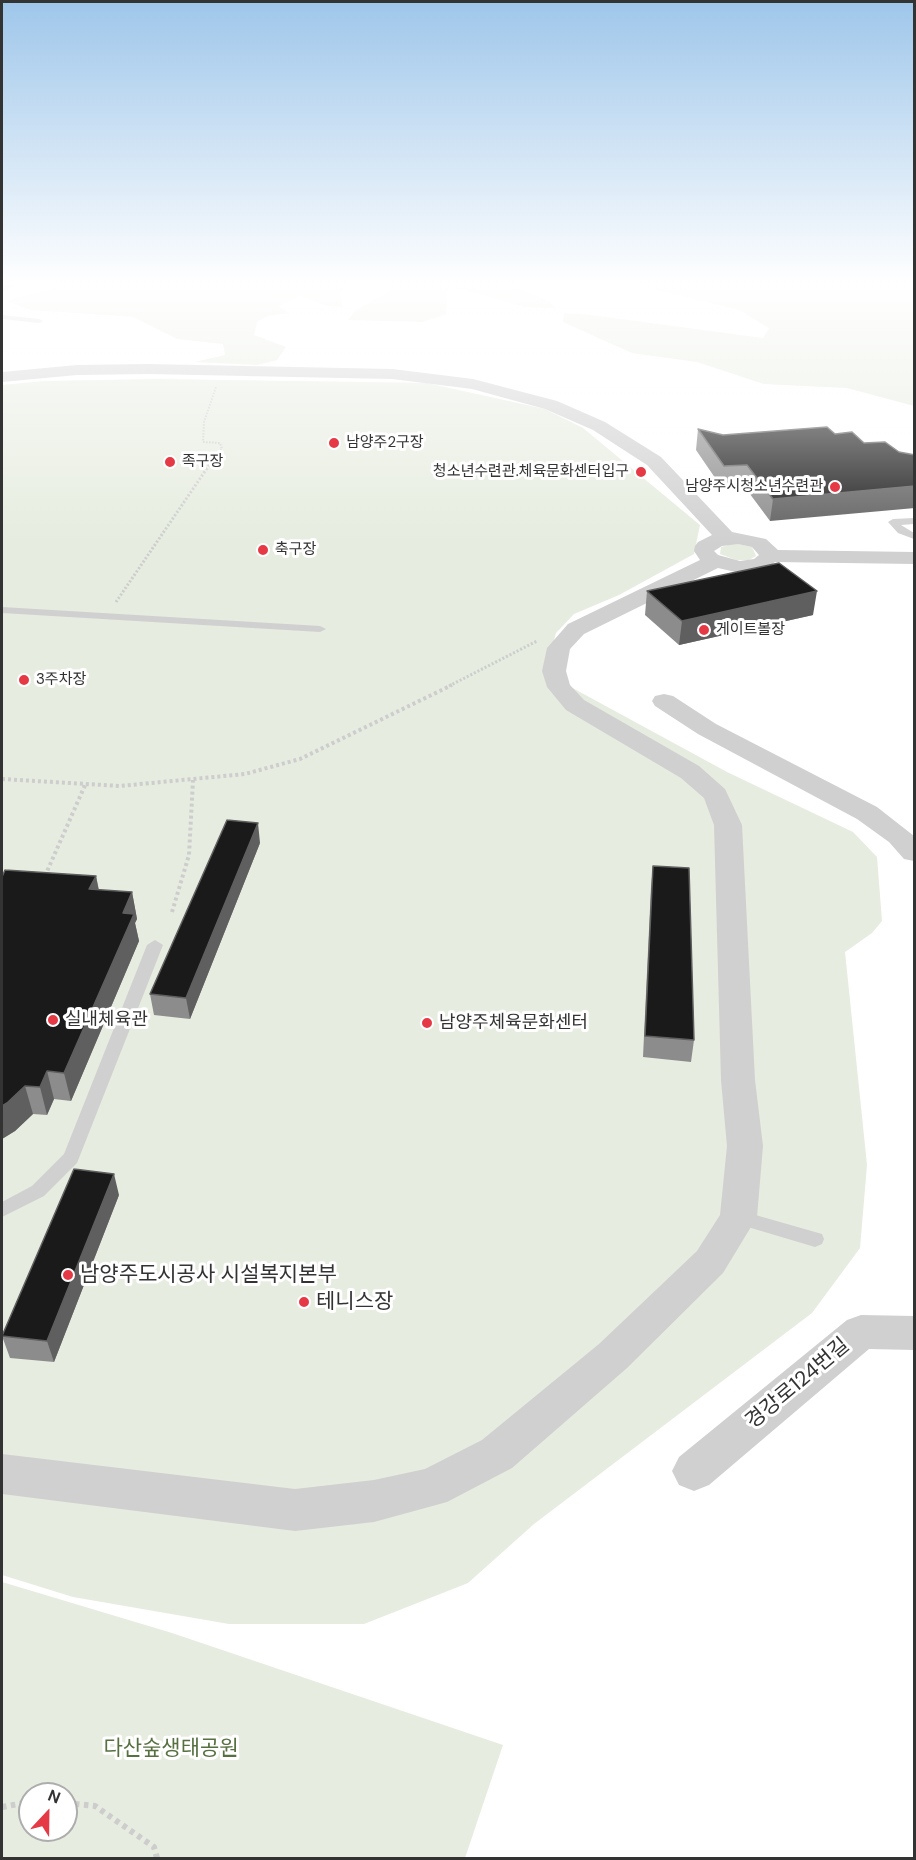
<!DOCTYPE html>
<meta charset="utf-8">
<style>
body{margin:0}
#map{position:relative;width:916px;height:1860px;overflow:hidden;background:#fff;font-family:"DM Sans",sans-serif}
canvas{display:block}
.frame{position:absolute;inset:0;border:3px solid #333;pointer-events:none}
.north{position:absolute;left:18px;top:1782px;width:60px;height:60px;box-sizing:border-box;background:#fff;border:2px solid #adadad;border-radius:50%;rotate:22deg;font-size:16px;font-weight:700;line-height:24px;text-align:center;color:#333}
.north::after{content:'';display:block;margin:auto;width:21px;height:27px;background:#e63946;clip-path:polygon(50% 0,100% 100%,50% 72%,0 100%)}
</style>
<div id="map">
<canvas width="916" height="1860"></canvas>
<div class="frame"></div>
<div class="north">N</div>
</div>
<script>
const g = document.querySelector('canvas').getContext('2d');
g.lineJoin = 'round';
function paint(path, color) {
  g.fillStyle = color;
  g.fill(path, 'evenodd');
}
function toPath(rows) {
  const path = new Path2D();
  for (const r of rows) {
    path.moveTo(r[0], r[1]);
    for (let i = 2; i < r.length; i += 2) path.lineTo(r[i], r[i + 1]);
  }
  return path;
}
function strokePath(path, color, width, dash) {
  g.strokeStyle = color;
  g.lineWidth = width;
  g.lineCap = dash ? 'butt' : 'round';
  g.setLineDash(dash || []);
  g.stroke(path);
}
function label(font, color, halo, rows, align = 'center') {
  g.font = font + ' "DM Sans","Noto Sans KR",sans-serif';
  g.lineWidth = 6;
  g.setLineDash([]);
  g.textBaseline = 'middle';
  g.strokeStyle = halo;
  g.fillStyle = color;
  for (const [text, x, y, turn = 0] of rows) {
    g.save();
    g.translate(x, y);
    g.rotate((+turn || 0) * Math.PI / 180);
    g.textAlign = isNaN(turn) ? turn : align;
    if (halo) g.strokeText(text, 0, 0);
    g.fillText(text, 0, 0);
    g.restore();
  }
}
const green = toPath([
 [67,285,350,285,339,292,343,307,327,306,300,296,279,306,289,313,267,316,257,322,254,335,286,347,277,360,257,365,195,362,225,355,223,344,177,339,133,317,31,310,6,301],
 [393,285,509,285,549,301,555,308,524,307,458,288,447,289,446,314,422,322,348,320,356,310,388,292],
 [638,285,914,285,914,406,847,388,764,384,697,362,632,353,563,322,564,313,584,314,763,338,769,328,739,310],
 [157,379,427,383,545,409,583,428,700,525,694,554,619,595,574,614,556,633,545,673,727,772,853,832,877,857,882,921,872,933,845,952,867,1165,860,1248,812,1313,534,1524,468,1583,364,1624,229,1624,73,1597,2,1575,2,385,45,381],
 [735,543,752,547,756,556,749,560,736,560,720,554,721,547],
 [2,1582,172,1633,503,1745,465,1858,2,1858],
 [30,1794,66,1794,66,1830,30,1830]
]);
const pathFar3 = toPath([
 [213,460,222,449,220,443,203,442,204,422,216,387]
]);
const pathFar2 = toPath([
 [116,602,214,458],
 [449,686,537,641]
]);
const pathFar1 = toPath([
 [2,779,120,786,245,774,300,759,452,685],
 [45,876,86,783],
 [172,912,189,855,193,780]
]);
const path = toPath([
 [66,1803,95,1806,154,1847,157,1858],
 [2,1807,30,1802]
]);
const lane = toPath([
 [2,315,39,319,43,321,39,323,2,319,2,315],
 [914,518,914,524,901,525,914,533,914,539,898,533,888,522,893,519,914,518],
 [2,607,320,626,326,629,320,632,2,613,2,607],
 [155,940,163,945,77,1163,44,1196,2,1217,2,1202,32,1186,64,1154,147,945,155,940],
 [738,1210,822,1234,824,1239,822,1244,815,1247,731,1222,729,1217,731,1212,738,1210]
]);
const street = toPath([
 [149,364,392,369,473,379,557,401,605,422,661,457,732,532,766,539,778,550,914,552,914,564,775,562,767,568,740,573,718,568,584,634,570,649,566,671,570,685,584,700,699,766,725,789,742,825,755,1080,763,1146,757,1217,723,1273,627,1368,512,1468,447,1502,374,1522,295,1531,2,1494,2,1454,295,1489,374,1480,425,1469,482,1440,599,1344,697,1251,720,1215,727,1146,721,1080,714,825,704,798,681,778,566,710,547,687,542,671,547,648,568,624,700,560,694,551,695,546,698,542,712,535,647,465,593,430,545,409,472,389,392,379,149,374,77,375,2,382,2,372,77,365,149,364],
 [738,544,752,547,759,555,754,559,740,561,718,555,714,551,722,546,738,544],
 [664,694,673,696,716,724,877,807,914,836,914,861,904,859,889,842,857,819,698,734,655,706,652,701,655,696,664,694],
 [861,1315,914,1316,914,1350,869,1349,709,1485,694,1491,679,1485,672,1471,679,1457,847,1320,861,1315]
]);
const secondary = toPath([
 [2,285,15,285,2,292,2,285]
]);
const wall = toPath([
 [698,429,723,435,835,434,864,443,770,521,744,486,722,488,696,450],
 [647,591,813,615,679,645,645,615],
 [260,843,190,1019,154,1015,150,994],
 [653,866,694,1040,691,1062,643,1057,651,887],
 [96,876,99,890,132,892,137,919,135,923,139,941,71,1101,54,1099,47,1115,33,1114,15,1131,2,1139,2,877],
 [119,1195,54,1362,10,1358,2,1336]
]);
const shadedWall = toPath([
 [915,486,915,508,770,521,773,499],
 [817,591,813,615,679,645,682,621],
 [258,823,260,843,190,1019,186,998],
 [96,876,101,903,89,889],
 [132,892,137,919,135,923,139,941,71,1101,64,1073,123,913],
 [47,1071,54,1099,47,1115,40,1087],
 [25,1086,33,1114,15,1131,2,1139,2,1106],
 [114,1174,119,1195,54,1362,47,1341]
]);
const building = toPath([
 [827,427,835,434,852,432,864,443,885,442,899,452,915,455,915,486,773,499,747,465,724,466,698,429,723,435,827,427],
 [779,563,817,591,682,621,647,591,779,563],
 [227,820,258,823,186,998,150,994,227,820],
 [653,866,689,868,694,1040,645,1036,653,866],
 [5,870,96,876,89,889,132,892,123,913,134,914,64,1073,47,1071,40,1087,25,1086,7,1103,2,1106,2,877,5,870],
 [74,1169,114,1174,47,1341,2,1336,74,1169]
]);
const markers = [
 [334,443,6,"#e63946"],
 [170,462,6,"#e63946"],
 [641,472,6,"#e63946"],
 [835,487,6,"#e63946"],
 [263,550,6,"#e63946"],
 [704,630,6,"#e63946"],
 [24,680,6,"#e63946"],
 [53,1020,6,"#e63946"],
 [427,1023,6,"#e63946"],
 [68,1275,6,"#e63946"],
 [304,1302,6,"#e63946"]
];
const farPoinames = [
 ["남양주2구장",346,443],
 ["족구장",182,462],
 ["청소년수련관.체육문화센터입구",629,472,"right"],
 ["남양주시청소년수련관",823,487,"right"],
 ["축구장",275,550],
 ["게이트볼장",716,630],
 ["3주차장",36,680]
];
const poiNames = [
 ["실내체육관",65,1020],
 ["남양주체육문화센터",439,1023]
];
const nearPoinames = [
 ["남양주도시공사 시설복지본부",80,1275],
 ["테니스장",316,1302]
];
const nearStreetnames = [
 ["경강로124번길",798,1384,-40]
];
const nearParknames = [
 ["다산숲생태공원",171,1749]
];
paint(green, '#e6ecdf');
strokePath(pathFar3, '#cdcdcd', 2, [1.5, 1.5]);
strokePath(pathFar2, '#cdcdcd', 3, [2, 2]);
strokePath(pathFar1, '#cdcdcd', 4, [3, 3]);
strokePath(path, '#cdcdcd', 6, [4.5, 4.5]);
paint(lane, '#d0d0d0');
paint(street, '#d0d0d0');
paint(secondary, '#bdbdbd');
paint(wall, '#8c8c8c');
paint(shadedWall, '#5f5f5f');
paint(building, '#1a1a1a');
strokePath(building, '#5f5f5f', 1.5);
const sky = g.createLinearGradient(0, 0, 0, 545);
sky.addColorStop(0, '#9ec6ea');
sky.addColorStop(0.52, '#fff');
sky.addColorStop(1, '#ffffff00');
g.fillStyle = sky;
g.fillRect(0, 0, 916, 545);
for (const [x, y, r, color] of markers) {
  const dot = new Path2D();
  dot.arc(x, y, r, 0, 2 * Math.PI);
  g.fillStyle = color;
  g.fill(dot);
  strokePath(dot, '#fff', 2);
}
label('15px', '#333', '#fff', farPoinames, 'left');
label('18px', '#333', '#fff', poiNames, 'left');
label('21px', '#333', '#fff', nearPoinames, 'left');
label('21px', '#333', '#fff', nearStreetnames);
label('21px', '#56703f', '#fff', nearParknames);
</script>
